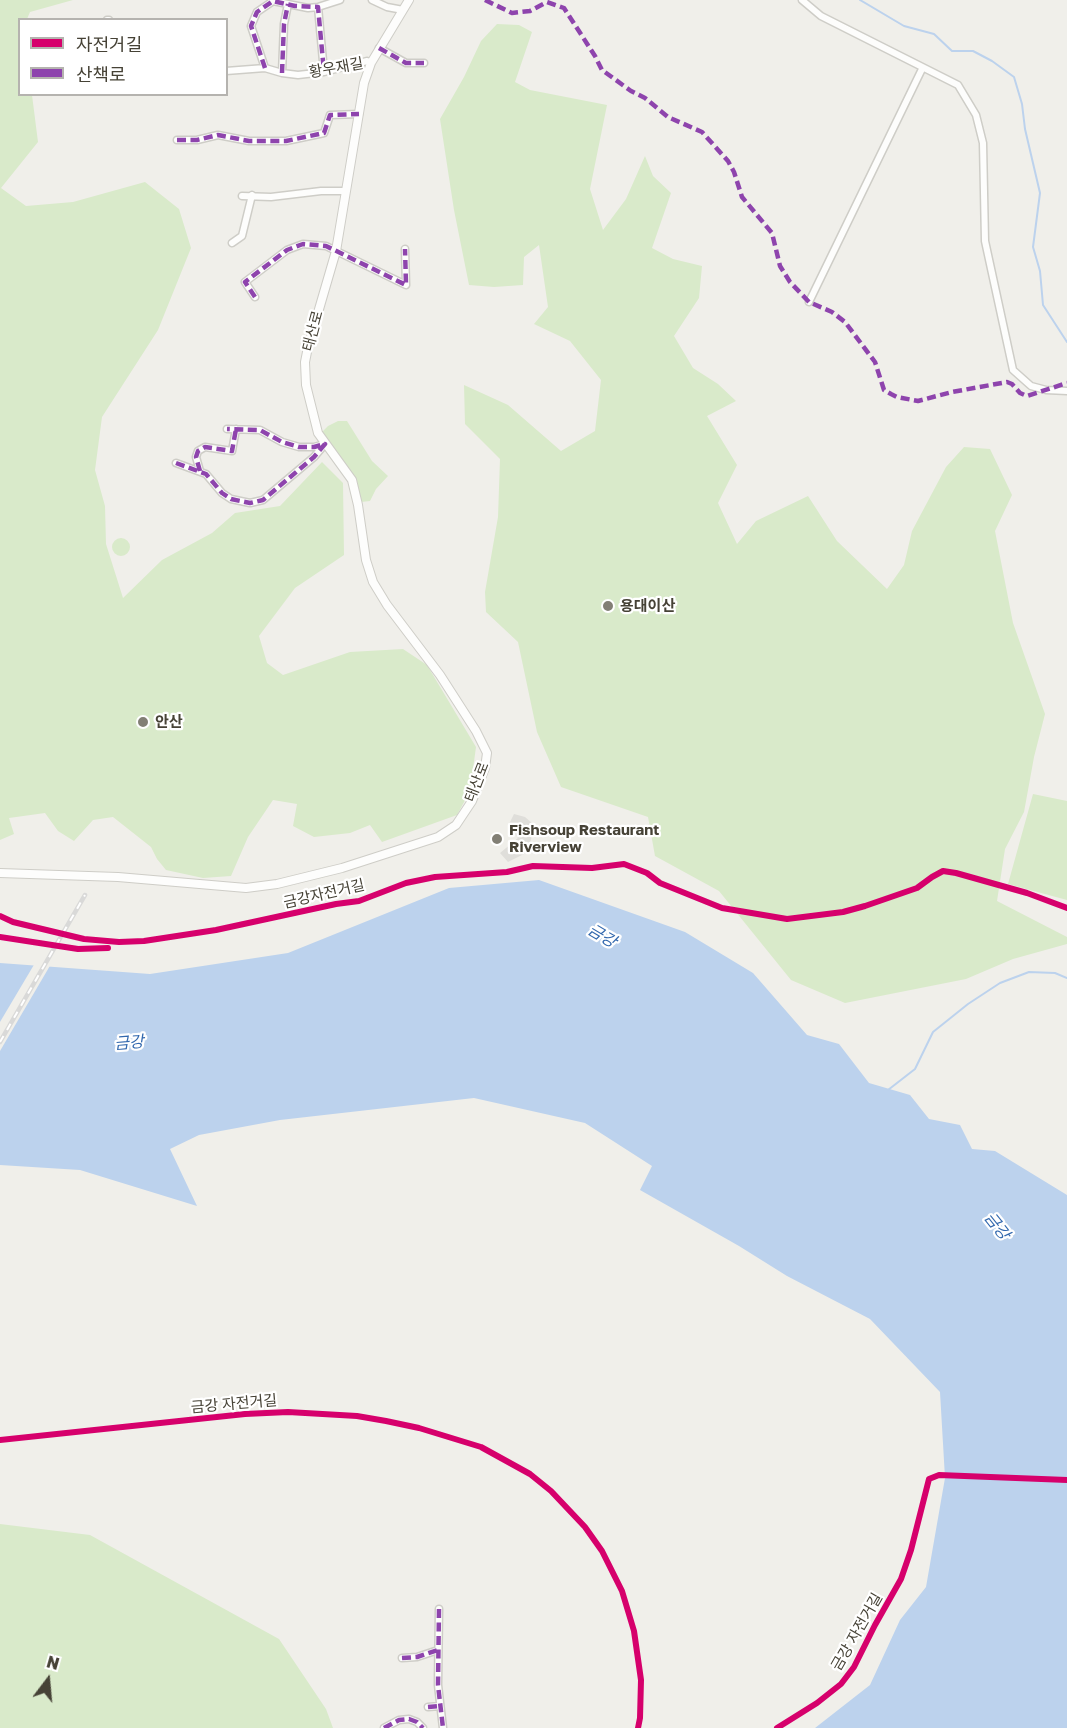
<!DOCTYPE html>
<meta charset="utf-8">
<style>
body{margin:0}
#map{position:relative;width:1067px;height:1728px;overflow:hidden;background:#f0efea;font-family:"Golos Text","Noto Sans KR",sans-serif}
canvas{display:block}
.legend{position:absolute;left:18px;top:18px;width:210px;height:78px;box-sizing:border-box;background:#fff;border:2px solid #b5b3af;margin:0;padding:8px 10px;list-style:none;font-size:18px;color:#464236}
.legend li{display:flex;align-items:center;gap:12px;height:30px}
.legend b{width:30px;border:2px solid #b5b3af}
.north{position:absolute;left:18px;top:1650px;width:60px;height:60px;-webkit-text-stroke:4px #fff;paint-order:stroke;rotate:16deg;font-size:16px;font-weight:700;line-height:24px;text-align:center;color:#464236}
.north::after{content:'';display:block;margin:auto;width:21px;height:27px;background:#464236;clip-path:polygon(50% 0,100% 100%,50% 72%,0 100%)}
</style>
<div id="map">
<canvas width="1067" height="1728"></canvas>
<ul class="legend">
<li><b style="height:8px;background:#d6006c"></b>자전거길</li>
<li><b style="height:8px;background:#8e44ad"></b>산책로</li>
</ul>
<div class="north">N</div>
</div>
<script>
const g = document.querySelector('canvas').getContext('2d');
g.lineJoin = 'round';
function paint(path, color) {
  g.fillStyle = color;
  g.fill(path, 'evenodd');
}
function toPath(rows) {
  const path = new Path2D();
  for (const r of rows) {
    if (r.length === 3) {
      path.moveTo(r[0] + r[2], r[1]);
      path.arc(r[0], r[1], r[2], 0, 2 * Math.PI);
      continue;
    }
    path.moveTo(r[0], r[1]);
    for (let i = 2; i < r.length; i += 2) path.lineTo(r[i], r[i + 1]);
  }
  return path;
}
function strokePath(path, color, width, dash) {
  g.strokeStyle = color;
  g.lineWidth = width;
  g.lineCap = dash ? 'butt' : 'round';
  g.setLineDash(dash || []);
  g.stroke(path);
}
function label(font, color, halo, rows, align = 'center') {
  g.font = font + ' "Golos Text","Noto Sans KR",sans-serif';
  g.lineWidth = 4.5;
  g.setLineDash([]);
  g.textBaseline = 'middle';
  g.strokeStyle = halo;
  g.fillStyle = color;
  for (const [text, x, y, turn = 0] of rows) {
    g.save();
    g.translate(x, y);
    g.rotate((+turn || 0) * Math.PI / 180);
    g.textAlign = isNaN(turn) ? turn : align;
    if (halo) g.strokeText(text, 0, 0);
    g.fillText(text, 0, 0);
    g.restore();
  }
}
const green = toPath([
 [0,0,73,0,30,12,27,19,20,20,19,42,18,47,20,51,20,94,32,95,38,142,1,188,26,206,73,202,145,182,179,209,191,248,158,330,102,417,95,470,105,506,106,544,123,598,162,560,212,533,235,513,280,506,322,462,343,483,344,555,295,588,259,636,267,663,283,675,350,652,403,649,427,665,476,747,470,791,457,815,382,842,370,825,350,833,314,837,293,826,297,804,273,800,248,837,231,876,203,878,166,870,157,859,151,847,113,817,93,820,74,841,58,831,45,813,9,818,14,834,0,840],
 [497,24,519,25,532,32,515,82,530,90,607,105,590,189,603,230,626,199,645,156,653,176,671,193,652,248,673,259,702,266,699,298,674,336,693,368,718,384,736,401,707,416,737,465,718,503,737,544,756,521,808,496,837,541,887,589,904,565,912,531,946,467,964,447,990,449,1012,495,995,531,1013,623,1045,714,1034,757,1024,812,1005,849,997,901,1067,937,1067,944,1013,959,966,979,845,1003,791,980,719,891,655,856,648,817,561,787,537,732,518,642,486,612,485,592,498,517,500,459,465,424,464,385,508,405,561,451,595,431,601,380,570,341,534,324,548,307,539,245,524,257,523,285,494,287,469,285,454,210,440,119,464,77,481,41],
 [338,421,347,421,372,461,388,476,376,489,370,501,361,502,357,483,321,433,328,426],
 [121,547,9],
 [1033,794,1067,801,1067,900,1008,884],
 [0,1524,90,1535,279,1639,326,1709,333,1728,0,1728]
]);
const parking = toPath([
 [514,814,525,817,532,823,533,831,528,852,508,862,500,853,518,838,509,824]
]);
const water = toPath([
 [539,880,685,932,753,973,807,1035,839,1044,869,1083,910,1095,929,1119,960,1125,972,1149,995,1151,1067,1195,1067,1728,815,1728,870,1685,900,1620,926,1587,945,1478,940,1392,870,1319,787,1276,739,1246,640,1190,652,1166,585,1123,474,1098,280,1120,199,1135,170,1149,197,1206,80,1170,0,1165,0,963,150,974,288,953,449,888]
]);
const pier = toPath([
 [35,963,51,964,0,1051,0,1022]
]);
const stream = toPath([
 [860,0,904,26,934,34,952,51,973,51,992,61,1014,77,1022,104,1025,129,1040,193,1033,247,1040,271,1043,305,1067,342],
 [888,1090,915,1069,933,1032,968,1004,1000,983,1029,972,1055,973,1067,978]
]);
const minor = toPath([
 [372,0,387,7,403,10],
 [802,0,821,16,958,85,976,115,983,143,985,241,1013,370,1031,386,1046,390,1067,391],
 [318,7,324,72],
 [107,20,109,20],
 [379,48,406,63,424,63],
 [265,68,251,26,257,12,273,1,308,8,318,7,340,0],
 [226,71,265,68,282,73,298,75,324,72,367,61,371,63],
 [282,73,284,24,288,4],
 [177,140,197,140,218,135,249,141,286,141,324,133,330,115,359,114],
 [242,196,271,197,321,191,346,191],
 [232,243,242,236,252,195],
 [255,297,245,282,287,250,303,244,326,246,406,285,405,249],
 [809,302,922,69],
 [176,463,206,474,222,493,231,499,250,503,263,500,314,457,325,444,314,447,299,447,282,442,260,430,227,429],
 [200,471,196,457,198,451,205,447,232,451,236,429],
 [439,1609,438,1685,443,1728],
 [402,1658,417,1657,438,1650],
 [428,1707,440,1706],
 [384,1728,399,1720,409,1719,417,1722,423,1728]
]);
const tertiary = toPath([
 [0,873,118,877,246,888,277,884,342,868,438,837,456,825,472,801,485,768,487,753,476,731,440,675,387,605,373,582,366,560,358,505,352,480,318,433,306,385,305,362,308,347,336,251,364,83,371,63,409,0]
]);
const rail = toPath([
 [0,1042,85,895]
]);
const quiet = toPath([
 [485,0,512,13,530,11,547,2,564,8,595,56,602,70,631,91,645,98,668,117,702,132,728,161,734,172,742,197,772,233,780,266,790,282,809,302,832,312,845,322,875,362,884,390,891,394,897,397,918,401,952,392,1007,382,1012,384,1020,393,1027,396,1067,383],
 [379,48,406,63,424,63],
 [265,68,251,26,257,12,273,1,295,6,318,7,324,72],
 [282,73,284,24,288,4],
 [177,140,197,140,218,135,249,141,286,141,324,133,330,115,359,114],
 [255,297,245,282,287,250,303,244,326,246,406,285,405,249],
 [176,463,206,474,222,493,231,499,250,503,263,500,314,457,325,444,314,447,299,447,282,442,260,430,227,429],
 [200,471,196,457,198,451,205,447,232,451,236,429],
 [439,1609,438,1685,443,1728],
 [402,1658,417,1657,438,1650],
 [428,1707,440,1706],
 [384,1728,399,1720,409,1719,417,1722,423,1728]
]);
const cycleway = toPath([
 [0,916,13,922,84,939,119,942,144,941,216,930,336,904,359,901,406,883,435,877,507,872,533,866,592,868,624,864,647,873,660,883,722,908,787,919,843,912,865,906,917,888,932,877,943,871,956,873,1027,893,1067,908],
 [0,937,78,949,108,948],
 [0,1440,245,1414,288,1412,357,1416,386,1421,419,1428,481,1447,530,1474,551,1491,585,1527,602,1551,622,1591,634,1631,641,1680,640,1718,638,1728],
 [777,1728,817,1703,841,1684,854,1667,875,1625,901,1579,911,1550,929,1479,939,1475,1067,1480]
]);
const markers = [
 [608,606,6,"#827f75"],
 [143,722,6,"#827f75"],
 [497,839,6,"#827f75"]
];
const streetNames = [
 ["황우재길",336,68,-10],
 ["태산로",313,331,-75],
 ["태산로",477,782,-69],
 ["금강자전거길",324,894,-13],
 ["금강 자전거길",234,1404,-5],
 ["금강 자전거길",857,1632,-60]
];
const poiNames = [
 ["용대이산",620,606],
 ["안산",155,722],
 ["Fishsoup Restaurant",509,830],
 ["Riverview",509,847]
];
const waterNames = [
 ["금강",602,936,31],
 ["금강",129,1043,-5],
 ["금강",997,1226,51]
];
paint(green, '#d9eaca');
paint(parking, '#dfdeda');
paint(water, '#bcd2ed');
paint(pier, '#f0efea');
strokePath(stream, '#bcd2ed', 2);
strokePath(minor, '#cecdc7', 9);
strokePath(tertiary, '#cecdc7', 10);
strokePath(minor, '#fdfdfc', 6);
strokePath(tertiary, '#fdfdfc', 8);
strokePath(rail, '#d9d9d8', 4.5);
strokePath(rail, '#fff', 2, [7]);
strokePath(quiet, '#8e44ad', 4.5, [9, 4.5]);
strokePath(cycleway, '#d6006c', 6);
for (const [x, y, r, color] of markers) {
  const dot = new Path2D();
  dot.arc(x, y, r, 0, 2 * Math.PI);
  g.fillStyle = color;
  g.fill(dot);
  strokePath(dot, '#fff', 2);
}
label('15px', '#464236', '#fff', streetNames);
label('bold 15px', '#464236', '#fff', poiNames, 'left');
label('italic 16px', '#3268ae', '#fff', waterNames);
</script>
